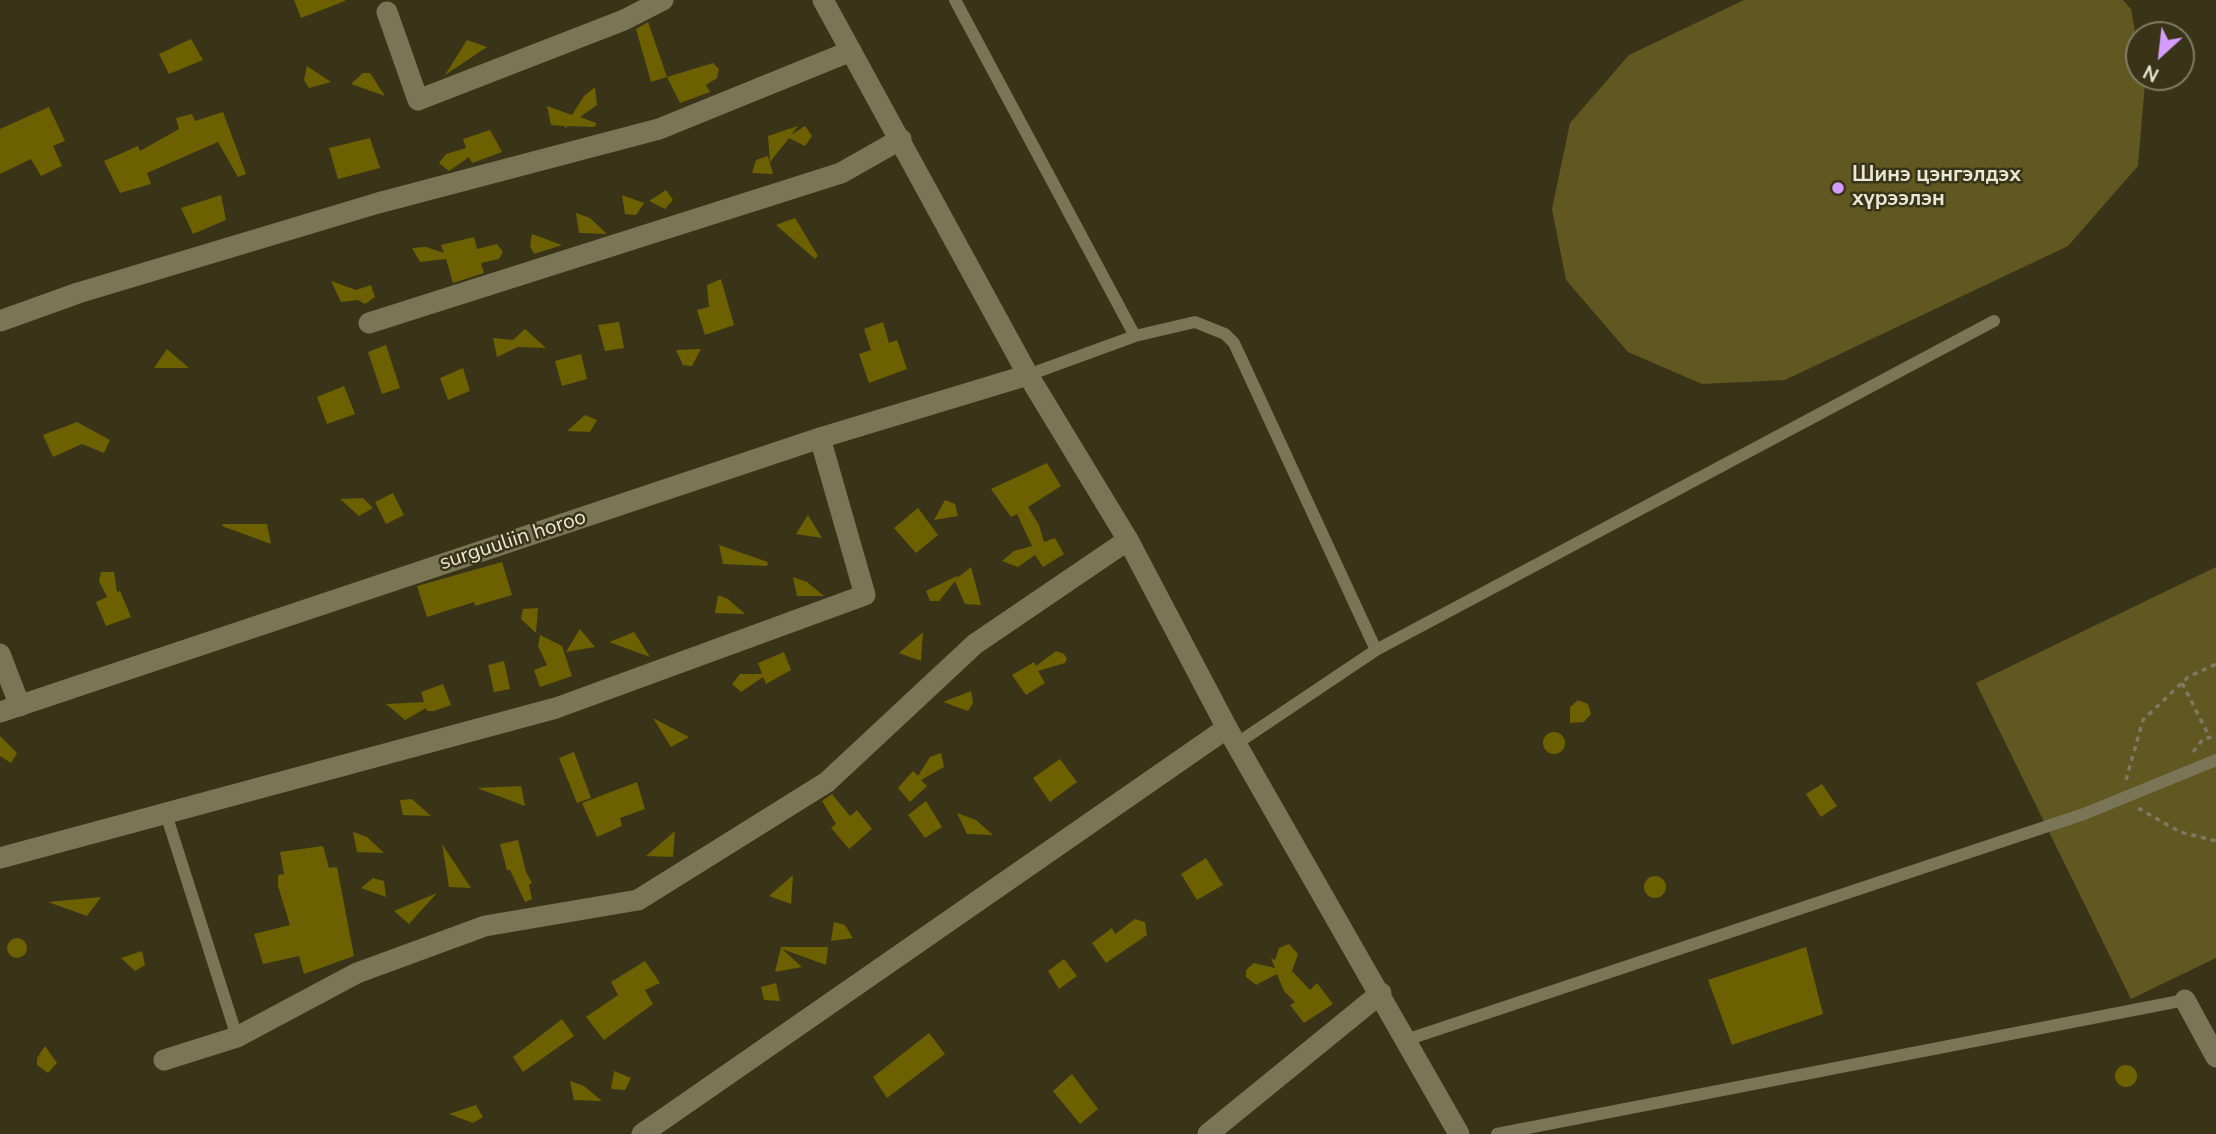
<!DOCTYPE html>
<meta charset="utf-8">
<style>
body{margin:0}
#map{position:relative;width:2216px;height:1134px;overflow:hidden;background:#393417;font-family:"Nunito Sans",sans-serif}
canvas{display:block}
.north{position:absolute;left:2125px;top:21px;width:70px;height:70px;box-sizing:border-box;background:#393417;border:2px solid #7f7c63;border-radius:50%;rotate:207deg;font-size:19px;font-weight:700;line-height:28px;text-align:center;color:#e9e7d6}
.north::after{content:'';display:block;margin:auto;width:24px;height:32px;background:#d49cfc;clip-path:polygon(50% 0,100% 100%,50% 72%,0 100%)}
</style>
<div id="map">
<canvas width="2216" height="1134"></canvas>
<div class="north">N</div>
</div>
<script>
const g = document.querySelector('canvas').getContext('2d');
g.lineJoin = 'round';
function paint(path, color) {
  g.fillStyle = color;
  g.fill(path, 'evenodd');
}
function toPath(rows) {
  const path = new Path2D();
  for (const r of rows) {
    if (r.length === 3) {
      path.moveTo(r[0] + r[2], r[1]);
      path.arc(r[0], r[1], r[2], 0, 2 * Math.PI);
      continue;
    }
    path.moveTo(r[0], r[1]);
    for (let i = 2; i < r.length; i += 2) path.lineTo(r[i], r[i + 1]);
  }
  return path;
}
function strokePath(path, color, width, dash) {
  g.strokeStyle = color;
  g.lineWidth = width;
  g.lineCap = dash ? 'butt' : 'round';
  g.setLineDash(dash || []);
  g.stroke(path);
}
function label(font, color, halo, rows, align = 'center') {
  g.font = font + ' "Nunito Sans",sans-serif';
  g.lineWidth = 5;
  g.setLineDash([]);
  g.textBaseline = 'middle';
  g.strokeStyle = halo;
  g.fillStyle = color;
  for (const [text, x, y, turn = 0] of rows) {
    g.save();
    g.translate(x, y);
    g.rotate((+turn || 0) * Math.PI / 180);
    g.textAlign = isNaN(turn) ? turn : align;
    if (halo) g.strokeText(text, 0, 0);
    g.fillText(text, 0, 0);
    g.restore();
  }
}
const green = toPath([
 [1744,0,2123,0,2131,9,2139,52,2139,77,2144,77,2145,83,2138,166,2068,246,1785,380,1702,384,1628,352,1566,280,1552,209,1570,123,1629,55],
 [2216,567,2216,958,2131,999,1976,683]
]);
const building = toPath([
 [294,0,345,0,345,1,301,18],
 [648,22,667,77,651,82,636,29],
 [191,39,203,60,169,74,159,54],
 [467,40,487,47,445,75],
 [713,63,719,69,717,78,706,85,710,92,680,103,667,77],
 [307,66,331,82,309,88,304,80],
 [363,73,370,73,385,96,351,84],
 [595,87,597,105,580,117,596,123,595,127,568,126,564,129,565,126,551,125,547,106,572,115,584,96],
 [49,107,65,141,53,146,62,166,41,176,31,159,0,174,0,129],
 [223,112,246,174,238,177,218,142,147,173,151,184,120,193,104,161,138,146,140,151,179,129,176,118,192,114,195,121],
 [798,126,791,135,805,126,812,136,805,146,789,138,770,162,768,136],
 [490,130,502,152,472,163,469,157,449,171,439,163,446,154,466,148,463,139],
 [370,138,380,168,338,179,329,148],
 [768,156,773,174,752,173,756,160],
 [666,190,673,200,665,209,649,201],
 [221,195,226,220,193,234,181,208],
 [622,195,644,203,636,215,625,214],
 [576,213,590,218,607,234,579,233],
 [795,218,818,256,815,259,776,225],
 [532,234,562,245,534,254,530,246],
 [474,237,477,249,497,244,503,252,499,259,481,263,484,273,453,283,446,259,420,262,412,248,426,247,444,253,441,245],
 [721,279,734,325,705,335,697,310,709,307,707,285],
 [331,281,356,290,371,285,375,297,365,304,358,300,341,302],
 [619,322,624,348,605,351,598,325],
 [883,322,889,343,897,340,907,369,869,383,859,354,871,350,864,329],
 [525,329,546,348,518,347,497,357,493,338,513,340],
 [386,345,400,388,382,394,368,352],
 [167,349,189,368,154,368],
 [701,349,692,366,683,365,676,350],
 [581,354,587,379,562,386,555,361],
 [463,368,470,391,448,400,440,378],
 [344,386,355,414,327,424,317,397],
 [585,415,597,420,590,432,567,431],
 [77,422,110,440,104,453,82,444,53,457,43,435],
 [1047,463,1061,486,1028,507,1039,525,1044,542,1055,538,1064,554,1043,567,1035,555,1018,567,1002,561,1014,551,1032,546,1017,514,1011,517,991,489],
 [393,493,404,515,386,524,375,502],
 [363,498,373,508,359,516,340,499],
 [945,500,955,504,958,516,934,520],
 [918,508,938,535,916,553,894,528],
 [808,515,822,538,796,534],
 [223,524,267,524,271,544,222,526],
 [719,545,768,562,767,566,723,564],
 [502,562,512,595,475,606,474,602,427,617,417,586],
 [971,567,981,605,965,604,955,581,939,601,930,601,926,591,959,575,956,579],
 [101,572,114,572,117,592,120,591,131,617,106,626,96,602,107,597,99,581],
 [793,577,807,582,824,596,797,596],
 [718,595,728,599,745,614,715,613],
 [538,608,536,633,521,619,523,609],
 [580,629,595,647,566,652],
 [634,632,650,657,609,642],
 [923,632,921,661,899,653],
 [540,635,562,646,572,676,540,687,534,670,547,665,538,646],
 [1056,651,1064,654,1067,659,1065,663,1038,671,1045,683,1026,695,1012,675,1034,662,1036,666],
 [784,652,791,670,766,684,763,677,741,692,732,684,740,674,762,674,758,663],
 [504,661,510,689,494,692,488,665],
 [443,684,451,705,434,711,427,711,426,708,405,720,386,704,424,702,421,692],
 [971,691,973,703,968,711,943,702],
 [1578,700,1588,704,1591,714,1584,722,1570,723,1570,707],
 [653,718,689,737,671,747],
 [1554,743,11],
 [0,736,17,753,11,763,0,756],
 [574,752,591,798,577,803,559,758],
 [941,753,944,767,921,780,927,786,910,802,898,788,913,771,918,776,930,757],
 [1060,759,1077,782,1050,802,1033,778],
 [637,782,645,809,620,818,622,826,597,837,582,803],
 [1822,784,1837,806,1821,817,1806,794],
 [521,786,525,806,477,788],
 [832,794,850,816,857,810,872,829,849,849,831,828,836,824,822,801],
 [412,799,431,816,403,815,400,800],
 [926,801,942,827,925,838,908,815],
 [957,813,976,820,993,835,967,834],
 [675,831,673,857,646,856],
 [353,832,367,837,384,853,357,852],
 [518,840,526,872,532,883,529,885,532,899,525,902,510,870,507,870,500,844],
 [442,844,471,888,449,887],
 [323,846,329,868,337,867,354,956,304,974,299,956,263,964,254,934,290,925,278,886,278,875,284,874,280,852],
 [1206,858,1223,885,1197,900,1181,874],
 [793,875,791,904,769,896],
 [1655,887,11],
 [373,878,384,881,386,897,361,888],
 [437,893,409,924,394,911],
 [101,897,87,916,48,902],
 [1135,919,1145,922,1147,935,1106,963,1092,943,1112,928,1115,934],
 [834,922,845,925,853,938,831,941],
 [17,948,10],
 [1289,944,1298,954,1292,971,1310,990,1317,983,1333,1004,1304,1023,1290,1005,1295,1002,1284,991,1277,974,1256,985,1246,977,1246,970,1254,963,1275,968,1271,958,1275,960,1279,948],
 [781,947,828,947,826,965,782,949,802,967,775,972],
 [1806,947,1823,1014,1732,1045,1708,980],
 [142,951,145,965,135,971,121,958],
 [1064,959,1077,976,1059,989,1048,971],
 [645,961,660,983,645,990,653,1004,604,1040,586,1017,618,995,611,982],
 [776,983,780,1001,764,1000,761,987],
 [562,1019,574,1036,523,1072,513,1057],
 [929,1033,945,1054,887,1098,873,1077],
 [45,1046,57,1063,48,1073,37,1065,37,1058],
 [2126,1076,11],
 [614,1071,631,1078,625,1090,611,1089],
 [1072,1074,1098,1109,1080,1124,1053,1091],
 [570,1081,584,1086,602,1101,574,1100],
 [476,1105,483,1117,473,1123,449,1114]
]);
const path = toPath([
 [2182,683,2209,736],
 [2193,752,2203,739,2216,736],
 [2126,780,2143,720,2188,677,2216,664],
 [2138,808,2180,832,2216,841]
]);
const lane = toPath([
 [955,0,1135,336],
 [1028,375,1135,336,1195,322,1225,334,1234,343,1376,650],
 [1236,744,1376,650,1994,321],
 [166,814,237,1037],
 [1406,1040,2084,814,2216,760],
 [1497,1134,2185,1000]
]);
const street = toPath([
 [387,12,418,100,624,20,663,0],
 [0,321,78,293,378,203,659,129,851,51],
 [369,323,841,173,901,139],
 [0,654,20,706],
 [0,858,556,708,865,595,820,438],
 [2185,1000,2216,1057],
 [164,1060,237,1037,357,973,485,926,638,900,827,782,975,644,1128,540],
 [642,1134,1227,728],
 [1208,1134,1381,993]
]);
const secondary = toPath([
 [823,0,1028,375,1128,540,1227,728,1459,1134],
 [0,712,820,438,1028,375]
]);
const markers = [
 [1838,188,7,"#d49cfc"]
];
const poiNames = [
 ["Шинэ цэнгэлдэх",1852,176],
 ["хүрээлэн",1852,200]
];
const streetNames = [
 ["surguuliin horoo",513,541,-18]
];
paint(green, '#605721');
paint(building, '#6d6001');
strokePath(path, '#7e7a62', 3.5, [5, 5]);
strokePath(lane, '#7a7556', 12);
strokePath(street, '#7a7556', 21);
strokePath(secondary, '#7a7556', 21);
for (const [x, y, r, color] of markers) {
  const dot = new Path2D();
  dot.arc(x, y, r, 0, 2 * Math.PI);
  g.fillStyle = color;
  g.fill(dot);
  strokePath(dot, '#393417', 2.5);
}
label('bold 21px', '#e9e7d6', '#393417', poiNames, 'left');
label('21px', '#e9e7d6', '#393417', streetNames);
</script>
